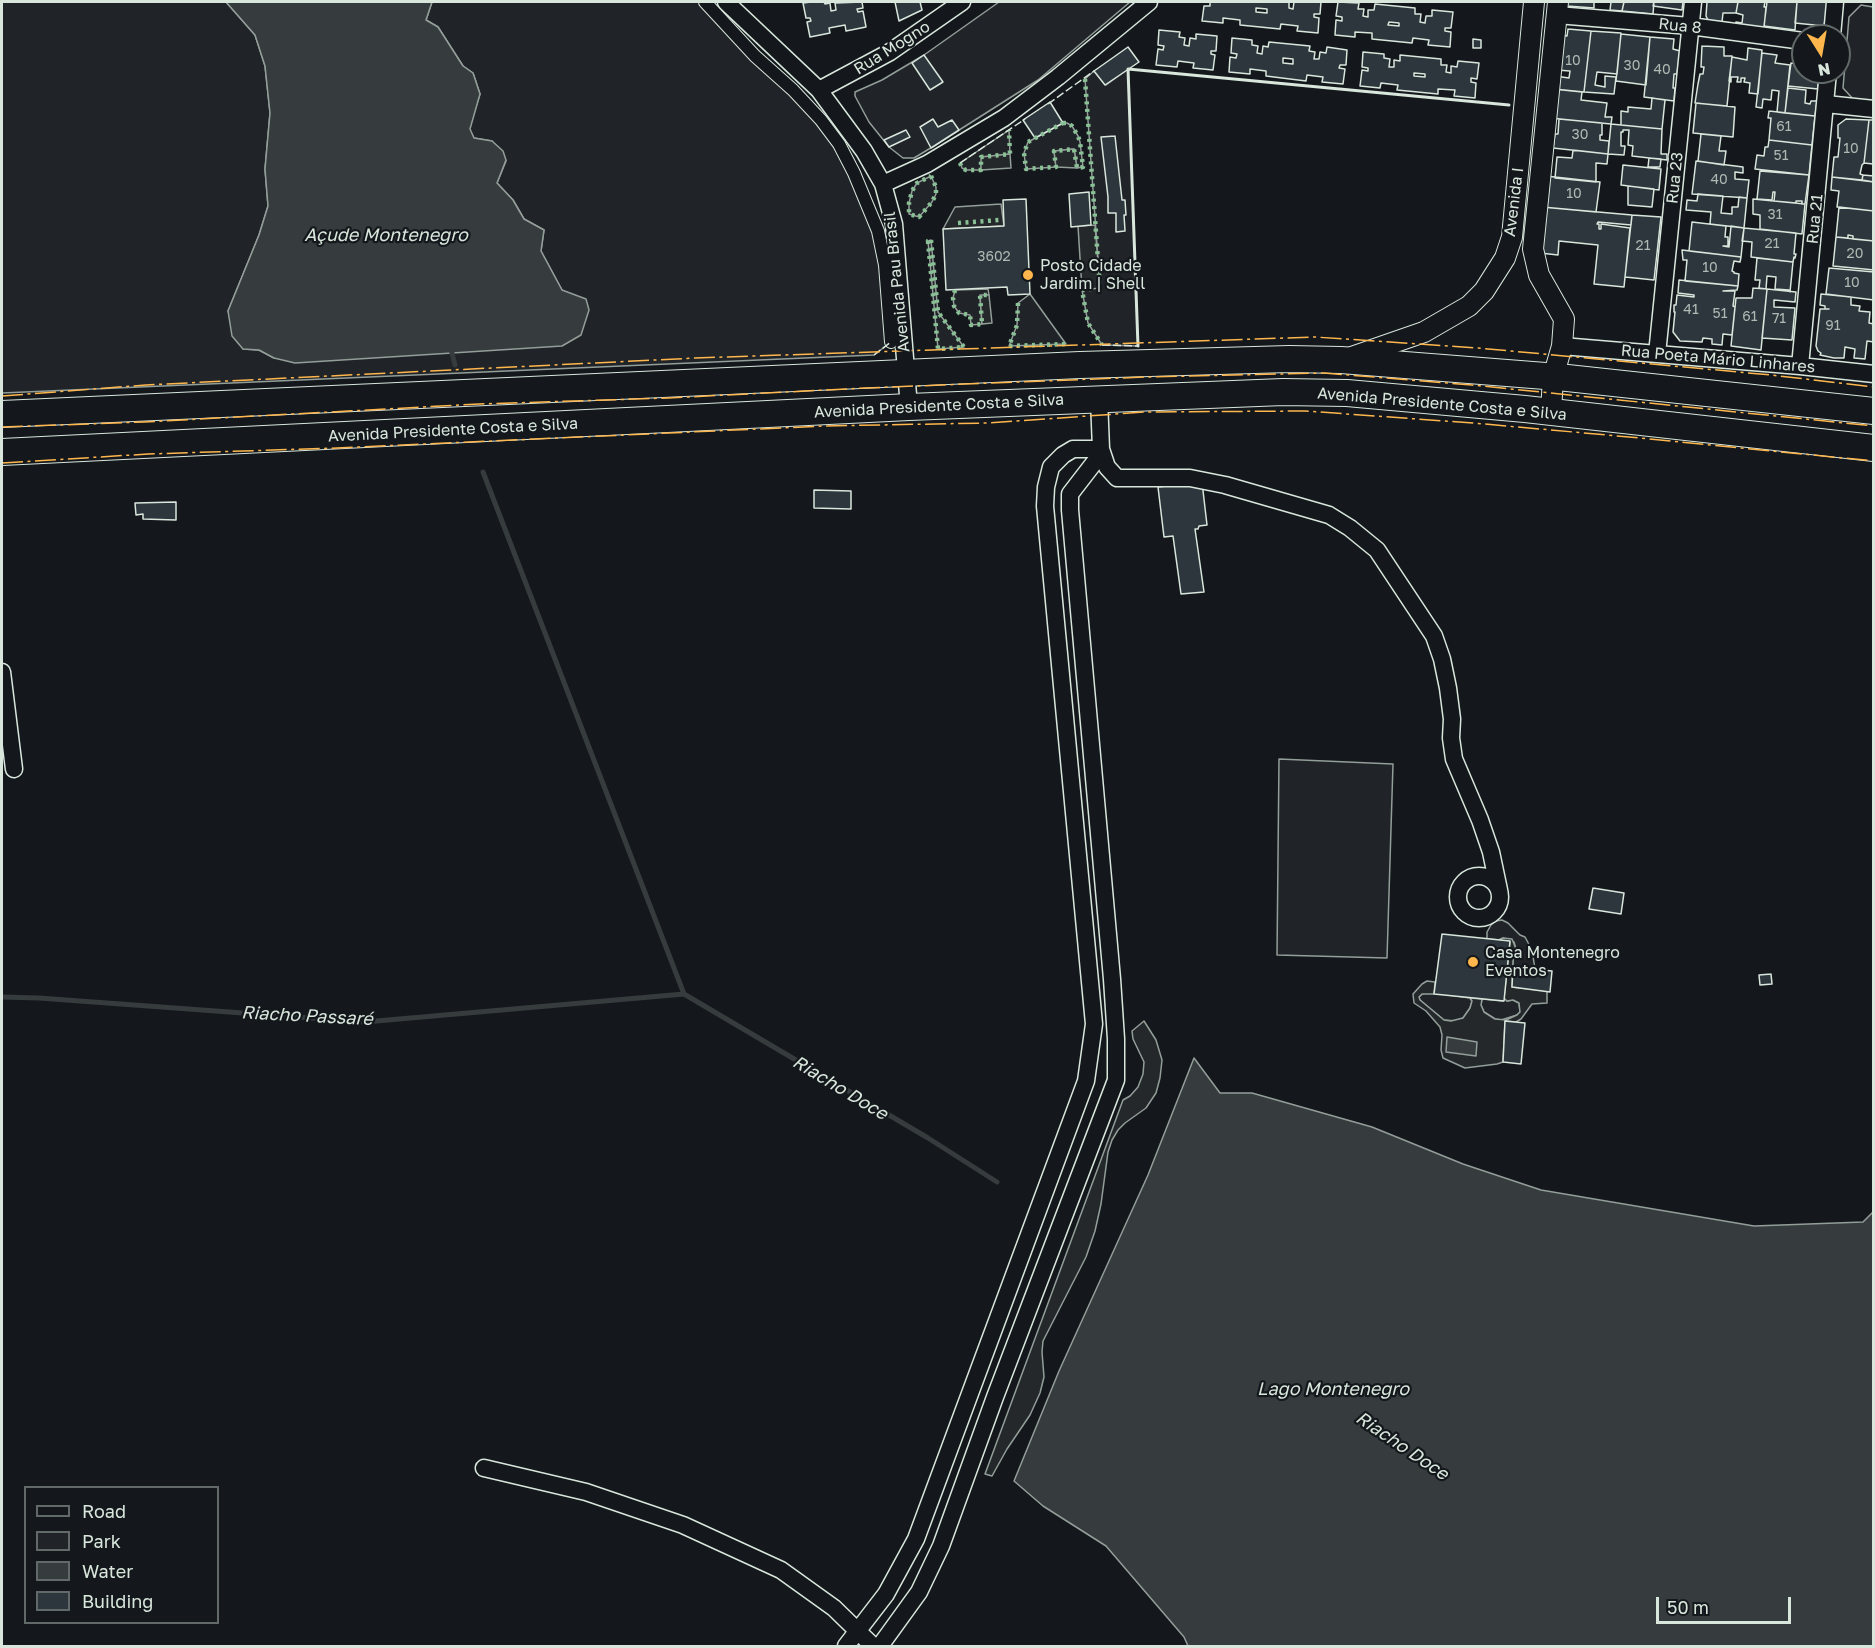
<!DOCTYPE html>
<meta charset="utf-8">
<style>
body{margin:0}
#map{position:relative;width:1875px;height:1648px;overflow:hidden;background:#14181c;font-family:"Golos Text",sans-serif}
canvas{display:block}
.frame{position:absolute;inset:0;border:3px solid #d8e6dc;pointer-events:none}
.legend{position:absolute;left:24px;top:1486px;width:195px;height:138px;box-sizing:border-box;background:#14181c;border:2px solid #626a69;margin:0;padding:8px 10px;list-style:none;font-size:18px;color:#d8e6dc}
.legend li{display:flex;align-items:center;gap:12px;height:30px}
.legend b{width:30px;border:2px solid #626a69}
.north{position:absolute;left:1791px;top:24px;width:60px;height:60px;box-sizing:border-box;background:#14181c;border:2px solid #626a69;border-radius:50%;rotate:169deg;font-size:16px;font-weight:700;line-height:24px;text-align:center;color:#d8e6dc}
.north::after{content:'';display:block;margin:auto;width:21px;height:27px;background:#ffb74d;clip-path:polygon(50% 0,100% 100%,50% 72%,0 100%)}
.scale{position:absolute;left:1656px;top:1597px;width:135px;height:27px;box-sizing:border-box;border:3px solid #d8e6dc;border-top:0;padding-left:8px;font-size:18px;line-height:21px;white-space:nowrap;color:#d8e6dc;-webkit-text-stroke:4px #14181c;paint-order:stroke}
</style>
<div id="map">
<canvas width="1875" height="1648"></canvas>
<div class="frame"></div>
<ul class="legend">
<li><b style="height:8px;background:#14181c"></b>Road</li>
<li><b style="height:16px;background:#202428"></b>Park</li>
<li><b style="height:16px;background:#363b3e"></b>Water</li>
<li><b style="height:16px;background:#2c363c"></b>Building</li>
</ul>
<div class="north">N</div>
<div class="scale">50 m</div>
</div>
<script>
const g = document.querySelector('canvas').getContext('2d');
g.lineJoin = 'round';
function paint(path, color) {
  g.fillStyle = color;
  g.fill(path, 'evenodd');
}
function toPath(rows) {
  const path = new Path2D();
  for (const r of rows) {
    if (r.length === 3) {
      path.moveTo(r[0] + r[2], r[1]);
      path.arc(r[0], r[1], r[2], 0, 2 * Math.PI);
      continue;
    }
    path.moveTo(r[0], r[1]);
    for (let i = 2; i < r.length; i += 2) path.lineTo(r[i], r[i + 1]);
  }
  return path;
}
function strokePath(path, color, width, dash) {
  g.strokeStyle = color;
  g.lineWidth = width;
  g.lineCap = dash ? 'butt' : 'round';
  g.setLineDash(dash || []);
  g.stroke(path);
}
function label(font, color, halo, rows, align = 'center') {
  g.font = font + ' "Golos Text",sans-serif';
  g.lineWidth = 4.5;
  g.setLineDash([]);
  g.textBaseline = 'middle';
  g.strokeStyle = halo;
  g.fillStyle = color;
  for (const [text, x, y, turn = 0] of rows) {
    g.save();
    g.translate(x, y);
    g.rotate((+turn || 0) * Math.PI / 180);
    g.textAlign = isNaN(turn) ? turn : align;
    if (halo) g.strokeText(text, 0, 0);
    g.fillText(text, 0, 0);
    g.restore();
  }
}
const green = toPath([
 [2,2,226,2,255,35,265,66,270,113,265,169,268,206,259,235,228,311,243,349,259,350,274,358,562,290,541,251,544,230,524,219,513,200,497,183,506,161,492,141,474,138,469,129,480,94,473,73,463,66,438,27,426,20,432,2,705,2,821,120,878,231,891,342,874,355,2,393,2,2],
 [999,2,1130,2,1038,80,934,146,914,158,903,158,889,147,869,122,855,96,855,92,882,80,924,55,999,2],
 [1861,5,1873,7,1873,102,1854,100,1843,88,1849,17,1861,5],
 [1128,69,1138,346,1102,345,1088,323,1082,290,1100,287,1085,79,1094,71,1106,85,1128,69],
 [1063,123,1067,123,1072,126,1078,136,1080,142,1083,167,1077,168,1074,149,1054,151,1056,167,1026,169,1024,153,1028,142,1063,123],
 [1009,130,1010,154,982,157,981,170,966,170,962,168,960,163,1009,130],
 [931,176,936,187,936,194,932,202,919,217,909,214,909,203,912,191,917,183,931,176],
 [931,240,938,312,964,347,938,349,928,241,931,240],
 [988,289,989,295,980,296,982,324,971,325,970,315,959,313,954,306,953,298,955,290,988,289],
 [1030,294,1066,344,1009,346,1017,325,1018,303,1030,294],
 [1279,759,1393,764,1387,958,1277,955,1279,759],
 [1502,920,1508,923,1520,935,1525,937,1532,950,1535,969,1513,967,1513,955,1516,949,1514,942,1503,938,1499,940,1487,939,1487,932,1491,925,1496,921,1502,920],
 [1428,992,1470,998,1472,1001,1470,1008,1463,1018,1457,1021,1444,1020,1420,1000,1419,997,1422,994,1428,992],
 [1504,998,1507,1001,1513,1000,1519,1003,1520,1012,1517,1015,1501,1020,1495,1019,1484,1012,1481,1005,1482,999,1503,1001,1504,998]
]);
const parking = toPath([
 [1074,149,1077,168,1056,167,1054,151,1074,149],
 [1010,154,1011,168,981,170,981,157,1010,154],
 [1001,204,1004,226,943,229,955,207,1001,204],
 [1095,225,1100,288,1082,290,1078,226,1095,225],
 [980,295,989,295,992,323,982,324,980,295],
 [1503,938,1512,939,1516,949,1513,961,1512,987,1547,991,1547,1003,1532,1004,1521,1019,1516,1022,1505,1021,1503,1062,1497,1064,1465,1068,1443,1058,1441,1050,1442,1035,1440,1027,1426,1011,1414,1003,1413,994,1422,984,1427,981,1435,982,1434,994,1422,994,1419,997,1420,1000,1444,1020,1451,1021,1463,1018,1470,1008,1472,1001,1470,998,1482,999,1481,1005,1484,1012,1495,1019,1506,1020,1517,1015,1520,1012,1519,1003,1513,1000,1507,1001,1504,998,1510,942,1499,940,1503,938],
 [1144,1021,1156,1040,1162,1060,1160,1078,1156,1093,1146,1108,1125,1123,1118,1130,1112,1140,1108,1152,1101,1204,1095,1231,1086,1257,1043,1341,1042,1352,1044,1377,1040,1393,1030,1415,1007,1449,992,1476,985,1474,1123,1100,1130,1096,1138,1087,1143,1074,1144,1062,1133,1039,1132,1031,1144,1021]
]);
const water = toPath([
 [226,2,432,2,426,20,438,27,463,66,473,73,480,94,470,129,474,138,492,141,503,151,506,160,497,183,513,200,524,219,544,230,541,251,562,290,586,299,589,310,581,335,562,346,295,363,274,358,259,350,243,349,232,336,228,311,259,235,268,206,265,169,270,113,265,66,255,35,226,2],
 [1447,1037,1477,1042,1476,1056,1446,1052,1447,1037],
 [1194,1058,1220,1093,1252,1093,1372,1127,1463,1164,1541,1190,1754,1226,1863,1222,1873,1212,1873,1646,1188,1646,1184,1637,1106,1546,1043,1506,1014,1481,1059,1371,1148,1175,1194,1058]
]);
const stream = toPath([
 [451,349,455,365],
 [483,472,684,994],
 [684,994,928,1138,997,1182],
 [2,997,39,998,365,1022,684,994]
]);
const building = toPath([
 [811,2,824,2,825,4,830,3,831,11,836,10,835,3,862,2,863,8,857,9,858,12,863,11,866,27,846,31,845,25,829,28,830,33,810,37,807,22,811,21,810,18,806,18,803,3,811,2],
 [895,2,920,2,922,10,899,21,895,2],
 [1205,2,1289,2,1289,8,1293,9,1294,2,1321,2,1320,14,1314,14,1314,17,1319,18,1318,33,1297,31,1298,26,1281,24,1280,29,1240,25,1240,20,1223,18,1223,23,1202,21,1204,6,1210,6,1210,2,1205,2],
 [1256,8,1267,9,1267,13,1256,12,1256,8],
 [1338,2,1359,3,1358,9,1364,9,1363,16,1368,17,1368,10,1374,10,1375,4,1415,8,1415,14,1421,14,1420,22,1425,23,1426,16,1432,16,1432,10,1453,12,1451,28,1445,28,1445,31,1451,32,1450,47,1428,45,1429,40,1413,38,1412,43,1372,39,1372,33,1355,32,1355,37,1335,35,1336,20,1342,21,1342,17,1336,16,1338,2],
 [1389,22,1399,23,1399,26,1388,25,1389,22],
 [1566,2,1594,2,1594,8,1567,6,1566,2],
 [1608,2,1624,2,1622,11,1610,10,1611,2,1608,2],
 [1624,2,1654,2,1653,14,1622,11,1624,2],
 [1654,2,1683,2,1682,10,1653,6,1654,2],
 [1707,2,1738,2,1736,13,1723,13,1722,22,1708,20,1706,16,1707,2],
 [1738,2,1765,2,1764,7,1766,7,1764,28,1735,25,1736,22,1742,23,1743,15,1736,13,1738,2],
 [1767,2,1797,2,1795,30,1764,26,1767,2],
 [1797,2,1828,2,1824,26,1795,23,1797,2],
 [1568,29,1591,31,1584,92,1554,89,1555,76,1569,78,1570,71,1557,70,1560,35,1567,36,1568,29],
 [1159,30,1180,32,1179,37,1185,38,1184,45,1189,46,1190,38,1196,39,1196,34,1217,36,1216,51,1211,51,1211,54,1215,55,1213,70,1193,68,1194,63,1178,61,1177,67,1156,65,1158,49,1163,50,1164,46,1158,45,1159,30],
 [1591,31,1621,33,1617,74,1597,72,1595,85,1605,87,1605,76,1616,77,1614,94,1584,92,1591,31],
 [1621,34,1650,37,1646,85,1616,81,1621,34],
 [1650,37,1674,39,1673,49,1680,51,1677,74,1674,74,1673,88,1675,88,1674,101,1644,97,1650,37],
 [1232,38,1252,40,1252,45,1258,46,1257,53,1262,54,1263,46,1268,47,1269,42,1310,46,1309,51,1315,52,1314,59,1319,59,1320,52,1326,53,1327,47,1347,50,1346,65,1340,65,1339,68,1345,69,1343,84,1322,82,1323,77,1307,75,1306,81,1266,76,1266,71,1250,69,1250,74,1229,72,1230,57,1236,58,1237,54,1231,53,1232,38],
 [1283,58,1293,59,1293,64,1283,63,1283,58],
 [1473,39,1481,40,1481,48,1473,48,1473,39],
 [1702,46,1724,47,1724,56,1732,56,1727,106,1695,103,1698,84,1700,74,1703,74,1704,67,1701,67,1702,46],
 [1128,47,1139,62,1105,85,1094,71,1128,47],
 [1748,48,1762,50,1758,94,1749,93,1750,83,1744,82,1745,78,1741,78,1741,82,1737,82,1738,77,1731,77,1731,82,1729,81,1732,57,1747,60,1748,48],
 [1363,52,1384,54,1384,58,1390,59,1389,67,1394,67,1394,60,1400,61,1400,55,1441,59,1441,65,1447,65,1446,72,1451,73,1451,66,1457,67,1458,61,1479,63,1477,79,1471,78,1471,82,1476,83,1475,98,1454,96,1455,90,1438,89,1438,94,1397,90,1398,85,1381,83,1380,88,1360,86,1362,70,1368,71,1368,68,1362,67,1363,52],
 [1414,73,1425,74,1425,77,1414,76,1414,73],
 [1762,53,1777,55,1775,63,1790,65,1785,113,1777,112,1779,91,1772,90,1771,100,1763,99,1762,108,1756,107,1762,53],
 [924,55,943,82,930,90,912,63,924,55],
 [1791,63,1803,64,1803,72,1819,72,1818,89,1788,86,1791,63],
 [1788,88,1806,90,1805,103,1810,104,1811,101,1817,101,1815,116,1785,113,1788,88],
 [1553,89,1582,92,1581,100,1607,103,1605,117,1612,117,1611,124,1550,118,1553,89],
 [1652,98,1665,100,1662,129,1621,125,1621,111,1628,112,1628,107,1651,109,1652,98],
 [1050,102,1063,123,1035,138,1023,120,1050,102],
 [1696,103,1735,107,1733,137,1693,133,1696,103],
 [1769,111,1815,116,1812,145,1769,140,1771,118,1768,118,1769,111],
 [933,119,938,127,952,120,959,130,931,148,920,127,933,119],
 [1559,119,1602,123,1602,135,1600,135,1600,140,1609,141,1608,154,1553,148,1555,134,1558,134,1559,119],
 [1846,119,1869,120,1864,163,1862,165,1860,174,1863,175,1862,180,1832,177,1834,157,1838,157,1840,138,1838,138,1838,125,1846,119],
 [1869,120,1874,120,1873,164,1864,163,1869,120],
 [1611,124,1662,129,1661,154,1667,154,1667,160,1632,156,1633,146,1628,145,1629,130,1623,130,1623,132,1621,132,1621,146,1625,146,1624,155,1608,154,1611,124],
 [906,130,910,137,889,147,884,140,906,130],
 [1701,134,1721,136,1719,151,1726,151,1724,165,1698,161,1701,134],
 [1115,136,1122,200,1125,200,1126,215,1124,215,1125,231,1116,232,1116,213,1108,213,1108,197,1101,137,1115,136],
 [1769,140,1812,145,1809,175,1755,169,1757,155,1764,156,1765,147,1768,147,1769,140],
 [1573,150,1608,154,1607,164,1596,163,1596,182,1555,178,1557,157,1572,158,1573,150],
 [1649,158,1661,159,1660,167,1648,167,1649,158],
 [1696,161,1743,167,1743,173,1735,172,1735,179,1749,180,1747,198,1692,194,1696,161],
 [1623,165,1661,169,1659,190,1621,185,1623,165],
 [1760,171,1809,175,1805,204,1802,204,1802,201,1796,201,1796,203,1774,201,1775,192,1773,192,1772,200,1757,199,1760,171],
 [1863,175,1874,176,1874,182,1862,180,1863,175],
 [1546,176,1600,182,1596,212,1542,207,1546,176],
 [1832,177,1874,182,1874,211,1837,207,1839,191,1831,190,1832,177],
 [1628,186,1654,189,1652,207,1628,205,1628,186],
 [1089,192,1091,225,1071,227,1069,194,1089,192],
 [1698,194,1723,196,1721,213,1732,214,1732,207,1738,207,1739,197,1747,198,1744,228,1710,224,1711,212,1686,210,1687,200,1697,201,1698,194],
 [1026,199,1030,294,1008,295,1007,287,946,290,943,229,1004,226,1003,200,1026,199],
 [1753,199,1805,204,1802,234,1760,229,1760,215,1753,214,1753,199],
 [1542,207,1632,215,1631,225,1598,222,1597,224,1599,224,1599,229,1601,229,1601,224,1630,228,1624,287,1594,284,1598,245,1559,241,1558,255,1540,253,1542,207],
 [1839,207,1874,211,1874,241,1853,239,1853,236,1848,235,1848,238,1836,237,1839,207],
 [1632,215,1661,217,1654,280,1625,277,1632,215],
 [1692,222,1726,226,1725,237,1728,237,1728,246,1723,246,1729,247,1731,226,1744,228,1741,257,1689,251,1692,222],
 [1744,228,1796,233,1794,254,1796,254,1795,258,1794,257,1793,262,1751,257,1752,242,1742,241,1744,228],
 [1836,237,1874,241,1874,270,1833,266,1836,237],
 [1682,250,1741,257,1740,262,1734,261,1732,271,1734,272,1734,273,1739,274,1738,286,1685,281,1687,260,1683,260,1682,250],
 [1757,258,1793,262,1790,292,1789,290,1775,289,1776,277,1767,276,1766,289,1759,288,1760,280,1755,280,1757,258],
 [1829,268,1874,272,1874,300,1826,294,1829,268],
 [1679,280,1738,286,1737,290,1723,291,1735,291,1733,306,1735,307,1732,335,1723,334,1722,345,1712,344,1712,339,1703,338,1702,342,1680,341,1673,332,1675,312,1674,312,1674,305,1676,305,1677,295,1694,297,1694,295,1678,293,1679,280],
 [1753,288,1767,289,1761,350,1731,346,1736,298,1752,298,1753,288],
 [1767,289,1796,292,1795,302,1774,300,1774,307,1795,308,1792,340,1762,338,1767,289],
 [1821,294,1851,297,1851,305,1860,306,1859,311,1870,312,1869,323,1874,324,1874,342,1867,341,1865,359,1854,358,1855,349,1845,347,1844,358,1834,358,1820,355,1821,353,1818,351,1816,346,1820,309,1829,309,1825,309,1825,306,1820,305,1821,294],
 [1202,482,1207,525,1199,526,1198,529,1195,529,1204,592,1181,594,1173,536,1164,537,1158,487,1202,482],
 [814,490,851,491,851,509,814,508,814,490],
 [176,502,176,520,143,519,143,514,136,515,135,503,176,502],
 [1593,888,1624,893,1621,914,1589,909,1593,888],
 [1442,934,1510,941,1504,1001,1434,994,1442,934],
 [1513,967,1552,971,1550,992,1512,987,1513,967],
 [1771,974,1772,984,1760,985,1759,975,1771,974],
 [1505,1021,1525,1023,1521,1064,1503,1062,1505,1021]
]);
const pedestrian = toPath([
 [705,2,755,56,793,90,821,120,839,144,854,173,878,231,885,265,891,342]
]);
const minor = toPath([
 [726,2,819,90,864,151,883,184,894,224,909,407],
 [1557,15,1690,26,1803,41],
 [1832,36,1835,2],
 [819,90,890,52,962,2],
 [1826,104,1874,109],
 [883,184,927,164,1004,118,1058,77,1149,2],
 [1562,346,1800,366,1874,374],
 [1657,354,1693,2],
 [1800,366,1828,72],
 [1099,399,1101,449,1107,467,1117,478,1190,478,1225,485,1329,515,1350,528,1377,550,1434,636,1442,659,1448,688,1452,719,1451,738,1454,759,1480,820,1491,852,1499,890],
 [2,672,14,769],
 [1479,897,21],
 [484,1468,586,1492,683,1525,781,1570,834,1608,873,1646],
 [846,1646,886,1594,916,1539,1086,1081,1094,1024,1045,506,1046,487,1051,467,1063,455,1073,449,1101,449],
 [880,1646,919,1592,941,1546,995,1397,1116,1080,1116,1039,1112,979,1070,510,1070,494,1097,459,1101,449]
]);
const tertiary = toPath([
 [1349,358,1424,332,1469,306,1484,291,1505,258,1512,237,1534,2],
 [1551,412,1553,377,1562,346,1564,319,1539,275,1533,249,1558,2]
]);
const primary = toPath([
 [2,414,1080,365,1289,359,1341,360,1558,377,1874,411],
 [2,452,909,407,1283,392,1347,393,1525,409,1874,448]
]);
const hedge = toPath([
 [1085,79,1100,288,1082,290,1088,323,1102,345],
 [1063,123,1067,123,1072,126,1078,136,1080,142,1083,167,1077,168,1074,149,1054,151,1056,167,1026,169,1024,153,1028,142,1063,123],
 [960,163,962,168,966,170,981,170,981,157,1010,154,1009,130],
 [931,176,936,187,936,194,932,202,919,217,909,214,909,203,912,191,917,183,931,176],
 [958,223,1000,220],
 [931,240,938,312,964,347,938,349,928,241,931,240],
 [955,290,953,298,954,306,959,313,970,315,971,325,982,324,980,295,989,295],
 [1018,303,1017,325,1009,346,1066,344]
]);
const fence = toPath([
 [1048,104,1094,71],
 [960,163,1025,119],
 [1102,345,1138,346],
 [874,355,891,342]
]);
const wall = toPath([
 [1138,346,1128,69,1509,105]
]);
const power = toPath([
 [2,396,146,385,695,358,1315,337,1478,348,1771,375,1874,387],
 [2,427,144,422,479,404,668,398,865,388,1146,377,1324,373,1472,385,1874,426],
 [2,463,148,454,337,448,824,426,987,423,1145,412,1305,411,1473,423,1629,437,1874,461]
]);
const markers = [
 [1028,275,6,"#ffb74d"],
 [1473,962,6,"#ffb74d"]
];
const numberNames = [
 ["10",1573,61],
 ["30",1632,66],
 ["40",1662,70],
 ["61",1784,127],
 ["30",1580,135],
 ["10",1851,149],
 ["51",1781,156],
 ["40",1719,180],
 ["10",1574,194],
 ["31",1775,215],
 ["21",1772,244],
 ["21",1643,246],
 ["20",1855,254],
 ["3602",994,257],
 ["10",1710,268],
 ["10",1852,283],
 ["41",1691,310],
 ["51",1720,314],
 ["61",1750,317],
 ["71",1779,319],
 ["91",1833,326]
];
const streetNames = [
 ["Rua 8",1680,26,6],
 ["Rua Mogno",892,48,-32],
 ["Rua 23",1675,178,-84],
 ["Avenida I",1514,202,-83],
 ["Rua 21",1815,219,-84],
 ["Avenida Pau Brasil",897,282,-96],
 ["Rua Poeta Mário Linhares",1718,359,5],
 ["Avenida Presidente Costa e Silva",1442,404,5],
 ["Avenida Presidente Costa e Silva",939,406,-3],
 ["Avenida Presidente Costa e Silva",453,430,-3]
];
const poiNames = [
 ["Posto Cidade",1040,266],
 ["Jardim | Shell",1040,284],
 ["Casa Montenegro",1485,953],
 ["Eventos",1485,971]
];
const waterNames = [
 ["Açude Montenegro",386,235],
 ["Riacho Passaré",307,1016,3],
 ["Riacho Doce",840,1088,31],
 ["Lago Montenegro",1333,1389],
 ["Riacho Doce",1402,1446,34]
];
paint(green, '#202428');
strokePath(green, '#939e99', 1.5);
paint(parking, '#24282b');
strokePath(parking, '#939e99', 1.5);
paint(water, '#363b3e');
strokePath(water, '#939e99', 1.5);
strokePath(stream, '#363b3e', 5);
paint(building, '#2c363c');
strokePath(building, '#d8e6dc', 1.5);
strokePath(pedestrian, '#d8e6dc', 14);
strokePath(minor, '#d8e6dc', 19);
strokePath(tertiary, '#d8e6dc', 22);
strokePath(primary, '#d8e6dc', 28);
strokePath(pedestrian, '#14181c', 12);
strokePath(minor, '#14181c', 16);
strokePath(tertiary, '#14181c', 20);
strokePath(primary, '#14181c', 26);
strokePath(hedge, '#8ac095', 4.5, [3, 4.5]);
strokePath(fence, '#d8e6dc', 1.5, [8, 3]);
strokePath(wall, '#d8e6dc', 3);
strokePath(power, '#ffb74d', 1.5, [21, 4.5, 3, 4.5]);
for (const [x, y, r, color] of markers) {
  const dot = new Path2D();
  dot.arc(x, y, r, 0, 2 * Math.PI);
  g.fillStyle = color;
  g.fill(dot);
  strokePath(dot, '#14181c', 2);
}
label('14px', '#adbab4', null, numberNames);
label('16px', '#d8e6dc', '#14181c', streetNames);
label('16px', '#d8e6dc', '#14181c', poiNames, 'left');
label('italic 18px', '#d8e6dc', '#14181c', waterNames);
</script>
